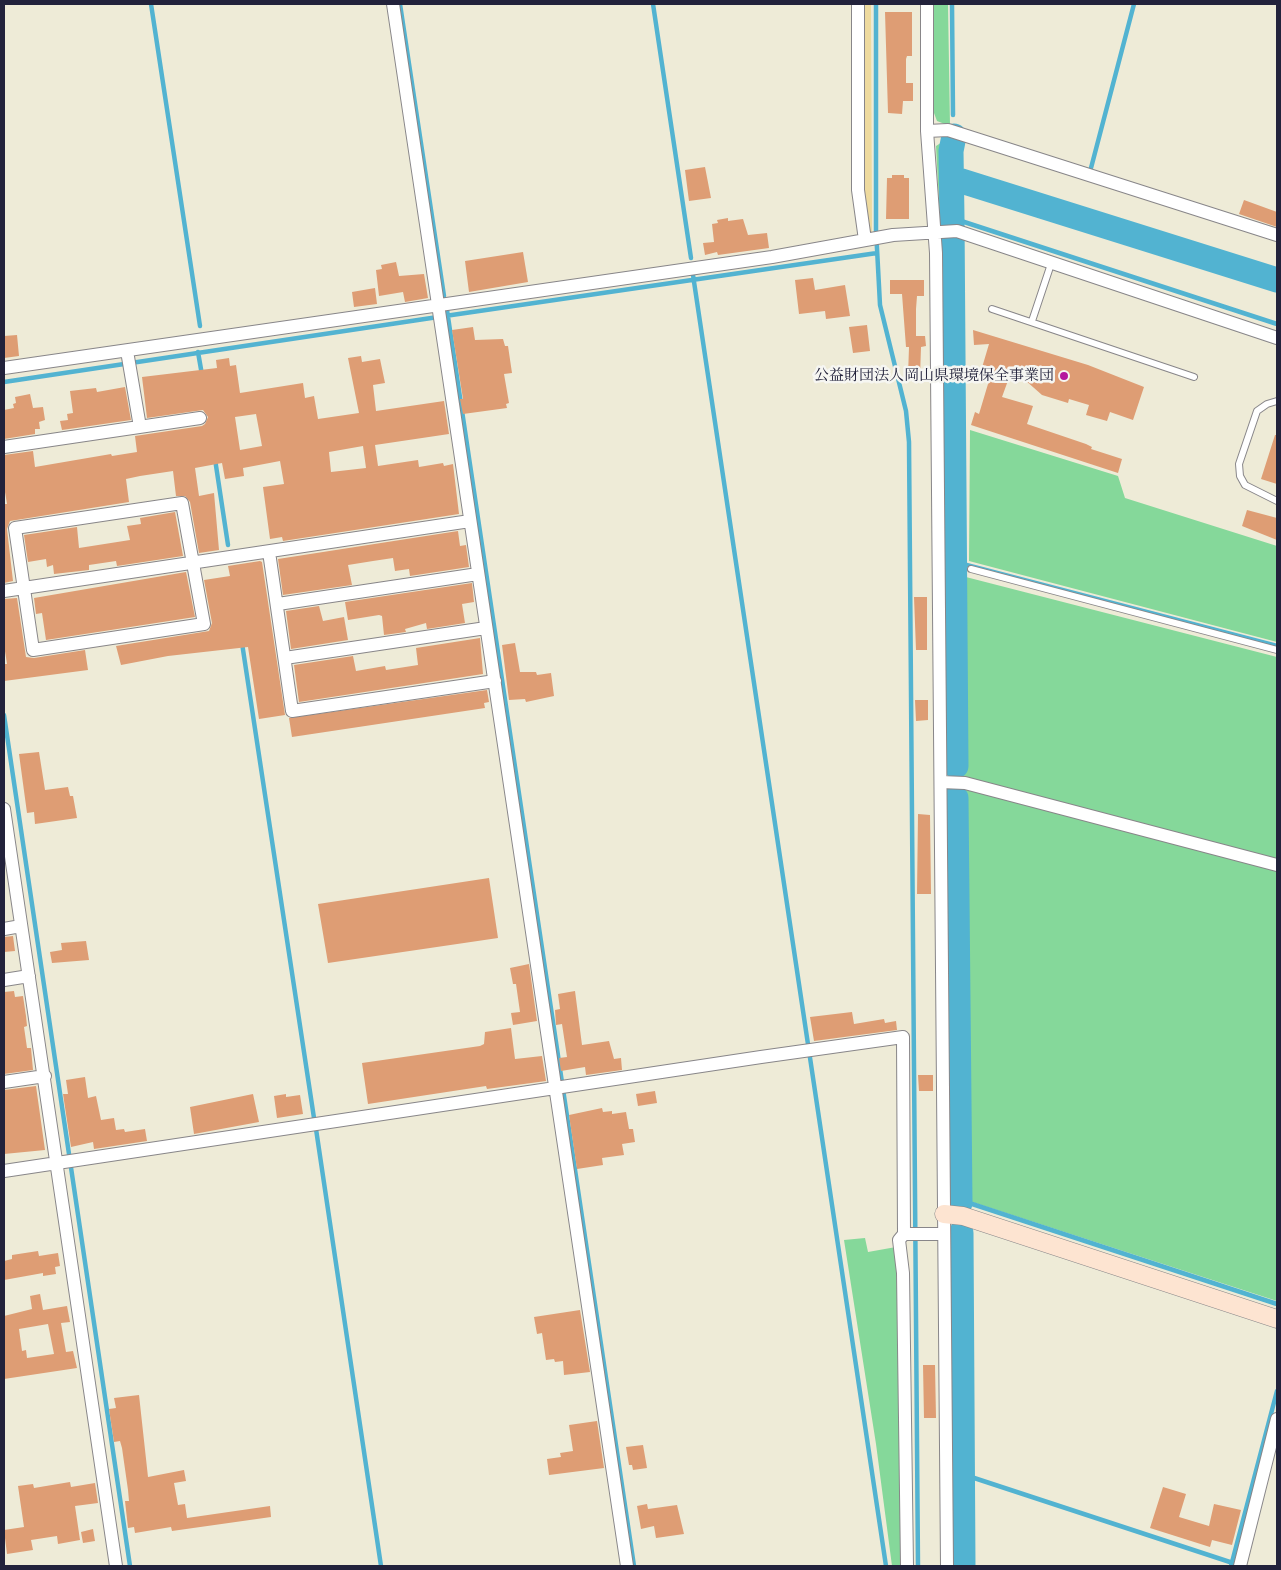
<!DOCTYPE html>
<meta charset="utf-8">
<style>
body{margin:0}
#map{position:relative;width:1281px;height:1570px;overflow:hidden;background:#eeebd7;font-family:"IM FELL Great Primer",serif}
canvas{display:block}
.frame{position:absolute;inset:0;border:5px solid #22223b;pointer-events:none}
</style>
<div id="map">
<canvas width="1281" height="1570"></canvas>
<div class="frame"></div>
</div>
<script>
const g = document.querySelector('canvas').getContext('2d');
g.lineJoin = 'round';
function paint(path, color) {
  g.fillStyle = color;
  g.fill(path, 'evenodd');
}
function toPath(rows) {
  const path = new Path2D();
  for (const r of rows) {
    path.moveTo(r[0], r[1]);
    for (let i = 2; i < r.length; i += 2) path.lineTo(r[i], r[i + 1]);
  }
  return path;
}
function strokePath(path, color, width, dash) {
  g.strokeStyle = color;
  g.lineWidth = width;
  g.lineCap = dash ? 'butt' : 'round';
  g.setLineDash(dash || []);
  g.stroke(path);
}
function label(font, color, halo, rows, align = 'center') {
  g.font = font + ' "IM FELL Great Primer","Noto Serif JP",serif';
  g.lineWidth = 5;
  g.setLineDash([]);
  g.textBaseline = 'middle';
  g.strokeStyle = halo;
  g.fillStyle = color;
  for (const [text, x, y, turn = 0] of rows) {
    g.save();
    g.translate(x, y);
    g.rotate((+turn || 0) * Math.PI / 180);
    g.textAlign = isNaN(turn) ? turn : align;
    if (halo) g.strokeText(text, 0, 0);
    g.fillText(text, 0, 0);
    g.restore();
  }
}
const green = toPath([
 [933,4,948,4,950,126,937,121,934,113],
 [950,137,944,147,945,221,940,221,936,146],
 [970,430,1118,476,1125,498,1277,546,1277,642,969,561],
 [962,576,1277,657,1277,859,962,776],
 [964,788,1277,870,1277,1301,966,1200],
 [865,1238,868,1252,896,1247,903,1566,892,1566,876,1444,844,1240]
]);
const sand = toPath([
 [861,4,871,4,872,234,867,234,860,185]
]);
const stream = toPath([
 [151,4,200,326],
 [400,4,444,296],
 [653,4,691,258],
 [876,4,876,230,879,286,880,305,906,411,909,442,918,1566],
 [952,4,953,115],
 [1091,168,1134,4],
 [952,218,1277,324],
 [693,275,886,1566],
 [447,310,634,1566],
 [445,316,877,253],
 [198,352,202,375],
 [4,382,438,317],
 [215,459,228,545],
 [955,562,1277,646],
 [242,643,314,1118],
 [4,715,130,1566],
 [316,1129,381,1566],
 [960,1200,1277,1304],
 [962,1474,1239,1565],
 [1231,1566,1277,1391]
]);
const river = toPath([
 [954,136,951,151,952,218,956,766],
 [952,178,1277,280],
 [956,798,960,1203],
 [961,1233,963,1566]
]);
const building = toPath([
 [885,12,912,12,912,56,907,56,906,59,906,83,913,83,913,101,903,101,902,114,888,113],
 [705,167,711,198,689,201,685,170],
 [892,175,904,175,904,178,909,178,909,219,886,219,887,178,892,178],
 [1244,200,1277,212,1277,227,1239,214],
 [728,218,728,221,743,219,748,235,767,233,769,248,718,255,717,252,705,255,703,243,714,242,712,224,718,223,717,220],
 [523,252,528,282,469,292,465,261],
 [396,262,399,276,424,274,428,298,405,302,403,292,379,296,376,270,382,269,381,265],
 [813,278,815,290,845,285,850,316,826,319,825,311,799,314,795,280],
 [890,280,924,280,924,296,917,296,916,309,916,336,925,336,926,346,921,347,920,377,908,376,909,347,906,347,902,294,890,294],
 [375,288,377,304,354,307,352,292],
 [867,325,870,351,853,353,849,327],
 [473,327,475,340,503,339,505,346,508,346,512,373,504,374,509,403,506,404,507,408,463,414,460,399,463,399,452,330],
 [973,330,1088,365,1144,387,1133,420,1110,412,1107,421,1086,415,1089,405,1069,399,1068,403,1042,395,1025,380,1010,375,1002,397,1033,406,1027,424,1086,444,1092,447,1091,449,1122,459,1118,473,971,425,975,412,979,414,991,374,981,371,989,344,974,345],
 [17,335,19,356,4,358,4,336],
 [361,356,362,362,380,359,385,383,373,385,376,411,444,401,449,434,375,445,378,466,418,460,419,467,443,463,444,466,453,464,459,514,283,541,282,537,270,539,263,487,284,484,280,461,243,468,244,476,225,479,222,463,195,468,199,496,214,493,219,550,199,553,190,502,185,496,176,496,173,471,140,476,126,479,129,502,10,521,7,529,13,581,4,583,4,504,7,504,4,486,4,455,33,451,35,467,111,454,112,456,137,452,135,436,202,426,205,424,208,417,203,410,147,418,142,377,217,368,216,360,229,358,230,366,236,365,240,393,303,383,305,398,314,396,318,419,359,413,348,358],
 [256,414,262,446,240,450,235,417],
 [363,446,366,468,331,472,329,452],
 [125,387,131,420,62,430,60,421,68,420,67,414,73,413,70,391,96,388,97,392],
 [30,394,33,408,43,407,45,420,39,422,40,429,35,429,35,434,4,439,4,410,14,408,13,404,16,403,15,397],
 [1275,435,1277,435,1277,484,1261,479],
 [1247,510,1277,518,1277,540,1242,526],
 [175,512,183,556,117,566,116,561,89,565,89,570,54,574,53,565,47,567,46,559,28,562,24,535,77,527,79,548,130,540,127,526,141,524,140,518],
 [458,531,460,546,466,545,469,567,410,576,409,569,395,571,393,558,373,561,348,565,352,585,283,595,278,559],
 [260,561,262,562,285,715,259,719,248,647,168,656,121,665,116,646,209,631,212,623,204,580,230,576,228,566],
 [186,572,195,617,46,640,42,613,36,614,34,598],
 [472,583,474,602,462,604,465,623,427,629,426,623,405,629,406,632,384,635,382,616,379,615,348,620,345,602],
 [914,597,927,597,927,650,916,650],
 [17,598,26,657,34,658,85,650,88,670,4,681,4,664,7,664,4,645,4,599],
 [319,606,323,621,344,617,348,640,291,649,286,611],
 [480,638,483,674,299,702,294,665,353,656,356,671,385,666,386,670,418,665,416,648],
 [515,643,520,672,536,672,537,675,551,673,554,696,526,702,525,699,509,700,502,645],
 [487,690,489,702,484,703,485,708,292,737,289,718],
 [915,700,928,700,928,720,916,721],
 [39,752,45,790,68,787,70,796,73,796,77,818,35,824,34,812,27,813,19,754],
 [918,814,930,815,931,894,917,894],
 [489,878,498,938,328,963,318,904],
 [13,936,15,951,4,952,4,937],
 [86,941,89,960,52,963,50,952,62,950,61,943],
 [529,964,537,1021,513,1025,511,1013,520,1012,516,984,513,984,510,968],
 [14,991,15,997,23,996,26,1016,27,1026,24,1027,27,1048,31,1048,33,1070,4,1074,4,992],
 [575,991,582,1045,609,1041,614,1059,621,1058,622,1070,586,1075,585,1067,561,1071,559,1058,567,1057,562,1024,556,1025,555,1010,560,1009,558,994],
 [852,1012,854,1024,884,1019,885,1023,896,1021,897,1030,814,1041,810,1017],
 [511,1028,515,1059,542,1056,546,1081,487,1089,486,1086,368,1104,362,1063,480,1046,484,1044,485,1032],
 [918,1075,933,1075,933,1091,919,1091],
 [85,1077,88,1098,96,1096,101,1120,114,1118,116,1130,124,1129,125,1132,145,1129,147,1141,94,1149,93,1142,71,1147,63,1094,68,1094,66,1080],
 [36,1086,45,1150,4,1154,4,1090],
 [655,1091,657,1103,638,1106,636,1094],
 [253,1094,259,1122,194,1134,190,1107],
 [286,1094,286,1097,300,1095,303,1114,277,1118,274,1096],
 [602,1108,603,1112,612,1111,612,1114,626,1112,629,1129,633,1129,635,1142,622,1144,624,1155,602,1158,603,1165,577,1169,569,1115],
 [38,1251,39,1256,58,1253,60,1266,55,1267,56,1274,43,1276,43,1273,4,1280,4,1261,12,1259,12,1255],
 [40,1294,43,1310,67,1306,70,1322,61,1323,66,1352,73,1351,77,1368,4,1379,4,1316,32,1309,30,1296],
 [48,1324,54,1354,27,1358,26,1350,22,1351,19,1329],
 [580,1310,590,1372,564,1375,563,1361,555,1362,554,1359,546,1360,542,1333,537,1334,534,1317],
 [923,1365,935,1365,936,1418,924,1418],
 [139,1395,148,1477,184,1470,186,1481,174,1483,178,1505,185,1504,187,1518,270,1506,271,1517,172,1531,171,1527,135,1533,134,1527,128,1528,125,1501,129,1501,128,1490,122,1448,120,1441,114,1442,109,1409,116,1408,114,1398],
 [597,1421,604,1468,549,1475,547,1459,561,1457,560,1453,573,1451,569,1425],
 [643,1445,647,1468,633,1470,632,1465,629,1465,626,1447],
 [70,1482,71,1487,95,1483,98,1503,75,1506,80,1540,58,1544,57,1536,31,1540,33,1550,7,1554,4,1530,24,1527,18,1486,33,1484,34,1488],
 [1163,1487,1186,1494,1179,1517,1209,1526,1214,1504,1241,1510,1232,1545,1212,1540,1210,1547,1150,1528],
 [647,1504,648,1509,677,1505,684,1534,656,1538,654,1526,641,1529,637,1506],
 [93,1529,95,1541,83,1543,81,1532]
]);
const lane = toPath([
 [992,309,1194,377],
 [1032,321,1051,264],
 [1277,401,1267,404,1257,411,1239,464,1240,476,1245,485,1277,501],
 [971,569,1277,650]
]);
const street = toPath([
 [393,4,627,1566],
 [858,4,858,190,865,240],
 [927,4,927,131,936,253,947,1566],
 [927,131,948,130,1277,235],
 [127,351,140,427],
 [4,368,772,257,893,235,957,231,1277,338],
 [4,447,200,418],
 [182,503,204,624,33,650,15,528,182,503],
 [269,552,292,711,495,681],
 [4,591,470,521],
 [278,604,478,574],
 [285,658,486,628],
 [941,782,965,783,1277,865],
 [4,809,116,1566],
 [4,929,21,926],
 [4,980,29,976],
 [4,1082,45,1076],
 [4,1171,761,1057,903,1037,904,1234,899,1240,903,1273,907,1566],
 [904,1234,944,1234],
 [1240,1566,1277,1419]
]);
const secondary = toPath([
 [944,1214,963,1216,1277,1319]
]);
const markers = [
 [1064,376,5,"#b5179e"]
];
const poiNames = [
 ["公益財団法人岡山県環境保全事業団",1054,376]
];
paint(green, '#85d89a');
paint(sand, '#eeda9e');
strokePath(stream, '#52b3d1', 4.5);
strokePath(river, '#52b3d1', 25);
paint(building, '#de9d74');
strokePath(lane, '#888689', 8);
strokePath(street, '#888689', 14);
strokePath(secondary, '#888689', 19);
strokePath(lane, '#fff', 6);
strokePath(street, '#fff', 12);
strokePath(secondary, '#fde4d1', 18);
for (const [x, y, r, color] of markers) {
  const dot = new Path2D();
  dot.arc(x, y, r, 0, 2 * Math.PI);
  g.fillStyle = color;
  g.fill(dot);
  strokePath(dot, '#f6f6f2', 2);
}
label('15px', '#22223b', '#f6f6f2', poiNames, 'right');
</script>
